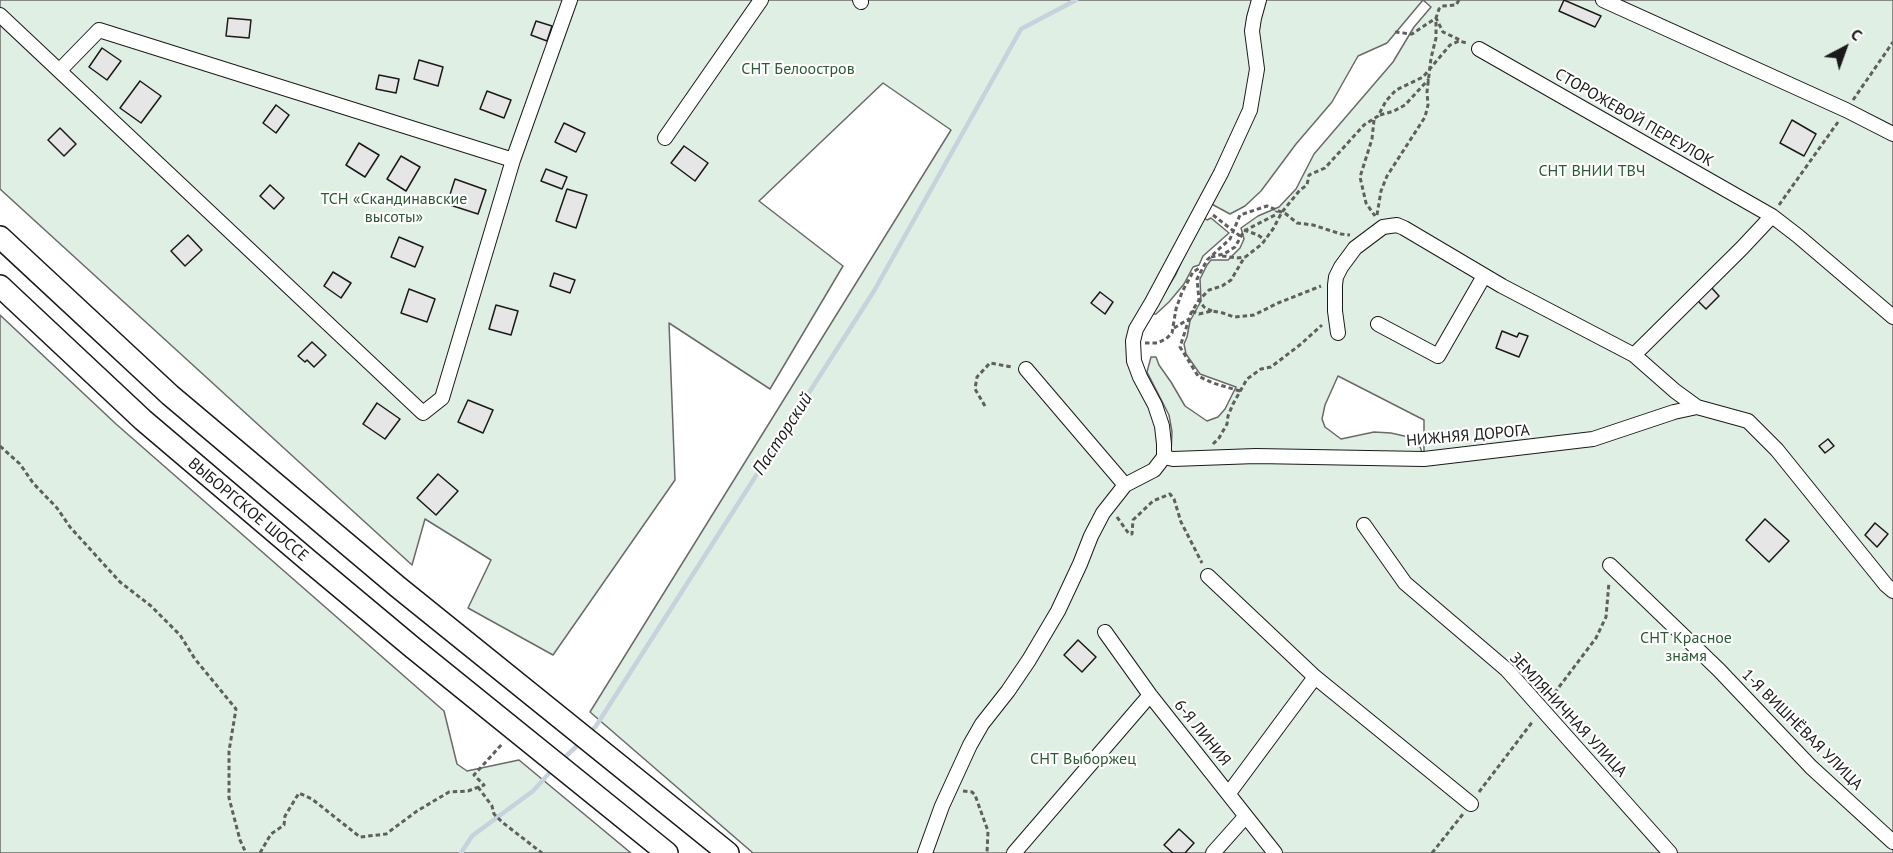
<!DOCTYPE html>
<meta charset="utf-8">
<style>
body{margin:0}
#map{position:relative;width:1893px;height:853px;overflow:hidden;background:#fff;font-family:"PT Sans",sans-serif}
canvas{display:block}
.north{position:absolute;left:1815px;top:18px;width:60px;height:60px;-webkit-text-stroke:4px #fff;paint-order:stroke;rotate:41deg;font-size:16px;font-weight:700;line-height:24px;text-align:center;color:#1a1a1a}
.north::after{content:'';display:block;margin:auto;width:21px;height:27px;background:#1a1a1a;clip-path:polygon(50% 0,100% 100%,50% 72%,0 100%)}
</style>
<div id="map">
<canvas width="1893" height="853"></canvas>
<div class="north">С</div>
</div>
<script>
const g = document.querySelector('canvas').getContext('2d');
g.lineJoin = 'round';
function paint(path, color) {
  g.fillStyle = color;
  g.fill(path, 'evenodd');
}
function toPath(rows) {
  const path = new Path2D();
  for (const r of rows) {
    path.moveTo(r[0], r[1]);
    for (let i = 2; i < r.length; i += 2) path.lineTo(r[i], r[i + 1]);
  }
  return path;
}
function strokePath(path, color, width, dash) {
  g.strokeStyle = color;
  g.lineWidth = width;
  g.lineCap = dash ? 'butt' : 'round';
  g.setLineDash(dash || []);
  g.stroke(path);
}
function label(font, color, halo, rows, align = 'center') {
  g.font = font + ' "PT Sans",sans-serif';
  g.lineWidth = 4.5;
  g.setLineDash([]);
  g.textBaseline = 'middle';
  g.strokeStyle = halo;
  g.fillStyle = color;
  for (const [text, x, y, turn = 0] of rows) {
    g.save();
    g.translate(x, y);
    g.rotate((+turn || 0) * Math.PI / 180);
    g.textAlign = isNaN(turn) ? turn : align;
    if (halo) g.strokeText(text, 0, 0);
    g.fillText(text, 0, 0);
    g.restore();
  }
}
const green = toPath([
 [0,0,1423,0,1387,43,1358,56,1332,102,1296,144,1261,191,1245,206,1230,214,1206,201,1133,345,1171,453,1172,432,1169,415,1147,372,1151,357,1156,357,1159,365,1171,382,1185,406,1207,421,1218,417,1225,409,1236,387,1200,374,1186,354,1184,344,1187,337,1190,321,1201,301,1200,279,1207,265,1211,260,1228,260,1240,248,1244,239,1241,228,1258,216,1279,207,1296,189,1314,154,1393,62,1414,27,1431,7,1423,0,1893,0,1893,853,753,853,590,712,951,130,883,83,759,201,843,266,770,389,669,323,675,480,553,655,468,608,491,560,425,519,412,565,0,189,0,0],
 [1338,376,1424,420,1424,457,1420,447,1413,438,1391,433,1374,432,1341,439,1325,427,1322,419,1325,405,1338,376],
 [1202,216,1207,220,1211,218,1229,233,1203,256,1199,265,1193,267,1184,284,1169,302,1156,314,1152,314,1176,274,1202,216],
 [0,315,116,424,444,711,457,764,467,771,519,760,631,853,0,853,0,315]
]);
const stream = toPath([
 [588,734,596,726,874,291,1021,29,1076,0],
 [562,760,580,743],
 [461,853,472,836,533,791,554,768]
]);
const building = toPath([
 [1564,0,1601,16,1595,27,1559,11,1564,0],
 [228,18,251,20,249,38,226,36,228,18],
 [536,21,552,26,547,41,531,35,536,21],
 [102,48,121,61,107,80,89,67,102,48],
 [419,60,443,67,438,86,414,79,419,60],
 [379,75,399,79,396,93,376,89,379,75],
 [140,81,161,96,141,123,120,108,140,81],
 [487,91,511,100,504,118,480,109,487,91],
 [276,105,289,115,276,133,263,123,276,105],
 [1792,120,1816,134,1804,156,1780,143,1792,120],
 [564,123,585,133,576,152,555,142,564,123],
 [60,128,76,144,64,156,48,140,60,128],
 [359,143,379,155,365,177,346,165,359,143],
 [684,146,708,163,695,181,671,163,684,146],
 [401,156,420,167,406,191,387,179,401,156],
 [546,169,567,177,562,189,541,181,546,169],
 [455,179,486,190,478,214,447,204,455,179],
 [270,185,284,198,274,209,260,196,270,185],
 [567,189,587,195,576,228,556,221,567,189],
 [188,235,202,250,185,266,171,251,188,235],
 [399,237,423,247,415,267,391,257,399,237],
 [333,272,351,283,341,298,324,286,333,272],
 [554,273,575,280,570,293,550,286,554,273],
 [1710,286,1719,296,1706,309,1696,299,1710,286],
 [409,289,435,299,427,322,401,313,409,289],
 [1100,292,1113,302,1105,314,1091,303,1100,292],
 [496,305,518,311,511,335,489,329,496,305],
 [1502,331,1517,337,1519,333,1528,336,1519,357,1496,348,1502,331],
 [312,342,326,355,314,367,307,360,305,362,298,356,312,342],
 [468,400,493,410,483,433,458,422,468,400],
 [377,403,400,419,385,439,363,424,377,403],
 [1828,439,1834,446,1825,453,1819,446,1828,439],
 [438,474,458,491,436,515,417,498,438,474],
 [1765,519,1789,541,1769,562,1746,540,1765,519],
 [1875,523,1888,534,1877,547,1865,535,1875,523],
 [1078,640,1096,657,1082,672,1064,655,1078,640],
 [1179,829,1194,843,1185,853,1173,853,1164,845,1179,829]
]);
const path = toPath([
 [1395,32,1412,34,1436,18,1443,32,1460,40],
 [1853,100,1893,42],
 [1380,115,1394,111,1405,105,1429,79],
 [1374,120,1372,139,1360,177,1366,203,1375,216],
 [1779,205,1838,122],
 [1213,215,1240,236],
 [1377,215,1381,191,1387,176,1425,117,1428,105,1427,92,1431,58,1436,38,1436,18,1439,9,1442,6,1456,5,1459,0],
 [1244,230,1258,235,1265,240],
 [1222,256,1237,258,1245,257],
 [1211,257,1224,254,1235,247,1244,231,1275,215,1277,211],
 [1192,311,1199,314,1212,311,1223,313,1234,317,1254,315,1278,303,1321,286],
 [1212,311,1204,307,1199,300,1197,279,1207,260,1230,239,1240,215,1267,206,1286,214,1297,223,1313,225,1341,234,1350,235],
 [1174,328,1189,319],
 [1145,343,1157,343,1166,339,1172,333,1176,309,1182,292,1193,272,1201,267],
 [1240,391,1213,383,1198,376,1180,347,1191,313,1199,300,1209,290,1222,286,1231,280,1244,258,1262,244,1273,229,1282,212,1300,190,1307,185,1309,175,1325,168,1364,125,1378,116,1386,101,1396,90,1423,77,1450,45,1459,41,1467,43],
 [985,406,975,389,977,377,990,363,1012,367],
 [1213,444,1219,438,1227,424,1228,416,1233,404,1247,379,1261,369,1271,367,1301,344,1322,325],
 [0,446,20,464,33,483,57,508,70,527,120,582,151,606,180,635,195,659,236,709,229,751,229,798,240,840,246,853],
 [1117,517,1129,534,1132,534,1133,520,1153,501,1170,494,1174,499,1181,522,1202,563],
 [1550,699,1596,638,1606,617,1609,582],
 [478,787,492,806,494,814,502,822,542,853],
 [963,791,972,792,975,795,988,831,987,853],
 [1479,792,1533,721],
 [260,853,271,834,284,825,285,816,299,793,312,799,360,837,386,834,417,811,449,792,468,791,484,785,474,775,503,743],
 [1432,853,1463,814]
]);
const street = toPath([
 [860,0,861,2],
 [1603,0,1846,110,1893,134],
 [0,15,423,413,442,398,513,160,570,0],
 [1479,49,1772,216,1798,236,1893,317],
 [60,70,99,30,513,160],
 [665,138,761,0],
 [1378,324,1438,356,1484,276],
 [1338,333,1335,311,1335,285,1336,277,1341,267,1355,248,1383,227,1397,225,1404,228,1502,286,1634,355,1675,391,1697,407,1748,421,1777,450,1886,585,1893,591],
 [1634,355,1742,248,1772,216],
 [1026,369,1125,485],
 [1164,457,1173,459,1256,456,1424,459,1593,439,1674,412,1697,407],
 [1364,525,1405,583,1507,670,1670,853],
 [1610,565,1719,670,1811,767,1893,842],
 [1208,576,1315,677,1471,804],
 [1105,632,1150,695,1275,853],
 [1229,793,1315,677],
 [925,853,942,806,970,745,982,724,1008,691,1029,660,1058,611,1080,564,1091,536,1103,513,1125,485,1154,470,1164,457,1164,444,1162,426,1155,405,1140,377,1134,361,1133,341,1136,329,1152,302,1221,173,1250,110,1257,69,1252,31,1254,18,1259,0],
 [1014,853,1150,695],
 [1213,853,1245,817]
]);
const primary = toPath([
 [0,237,170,395,398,587,728,853],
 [0,286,143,420,309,561,412,647,667,853]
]);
const parkNames = [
 ["СНТ Белоостров",798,69],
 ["СНТ ВНИИ ТВЧ",1592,171],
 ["ТСН «Скандинавские",394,199],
 ["высоты»",394,217],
 ["СНТ Красное",1686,638],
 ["знамя",1686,656],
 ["СНТ Выборжец",1083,759]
];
const streetNames = [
 ["СТОРОЖЕВОЙ ПЕРЕУЛОК",1634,118,30],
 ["НИЖНЯЯ ДОРОГА",1468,436,-5],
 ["ВЫБОРГСКОЕ ШОССЕ",248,510,40],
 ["ЗЕМЛЯНИЧНАЯ УЛИЦА",1568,715,47],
 ["1-Я ВИШНЁВАЯ УЛИЦА",1802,730,45],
 ["6-Я ЛИНИЯ",1202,733,51]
];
const waterNames = [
 ["Пасторский",783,434,-57]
];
paint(green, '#e0efe3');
strokePath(green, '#6a6a6a', 1.5);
strokePath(stream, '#c6d2dc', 4.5);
paint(building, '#e6e6e6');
strokePath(building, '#1a1a1a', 1.5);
strokePath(street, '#1a1a1a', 16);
strokePath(primary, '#1a1a1a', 24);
strokePath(path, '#5f5f5f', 3, [4.5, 3]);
strokePath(street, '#fff', 14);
strokePath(primary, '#fff', 21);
label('16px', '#2b5a34', '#fff', parkNames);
label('16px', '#1a1a1a', '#fff', streetNames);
label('italic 18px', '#1a1a1a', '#fff', waterNames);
</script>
